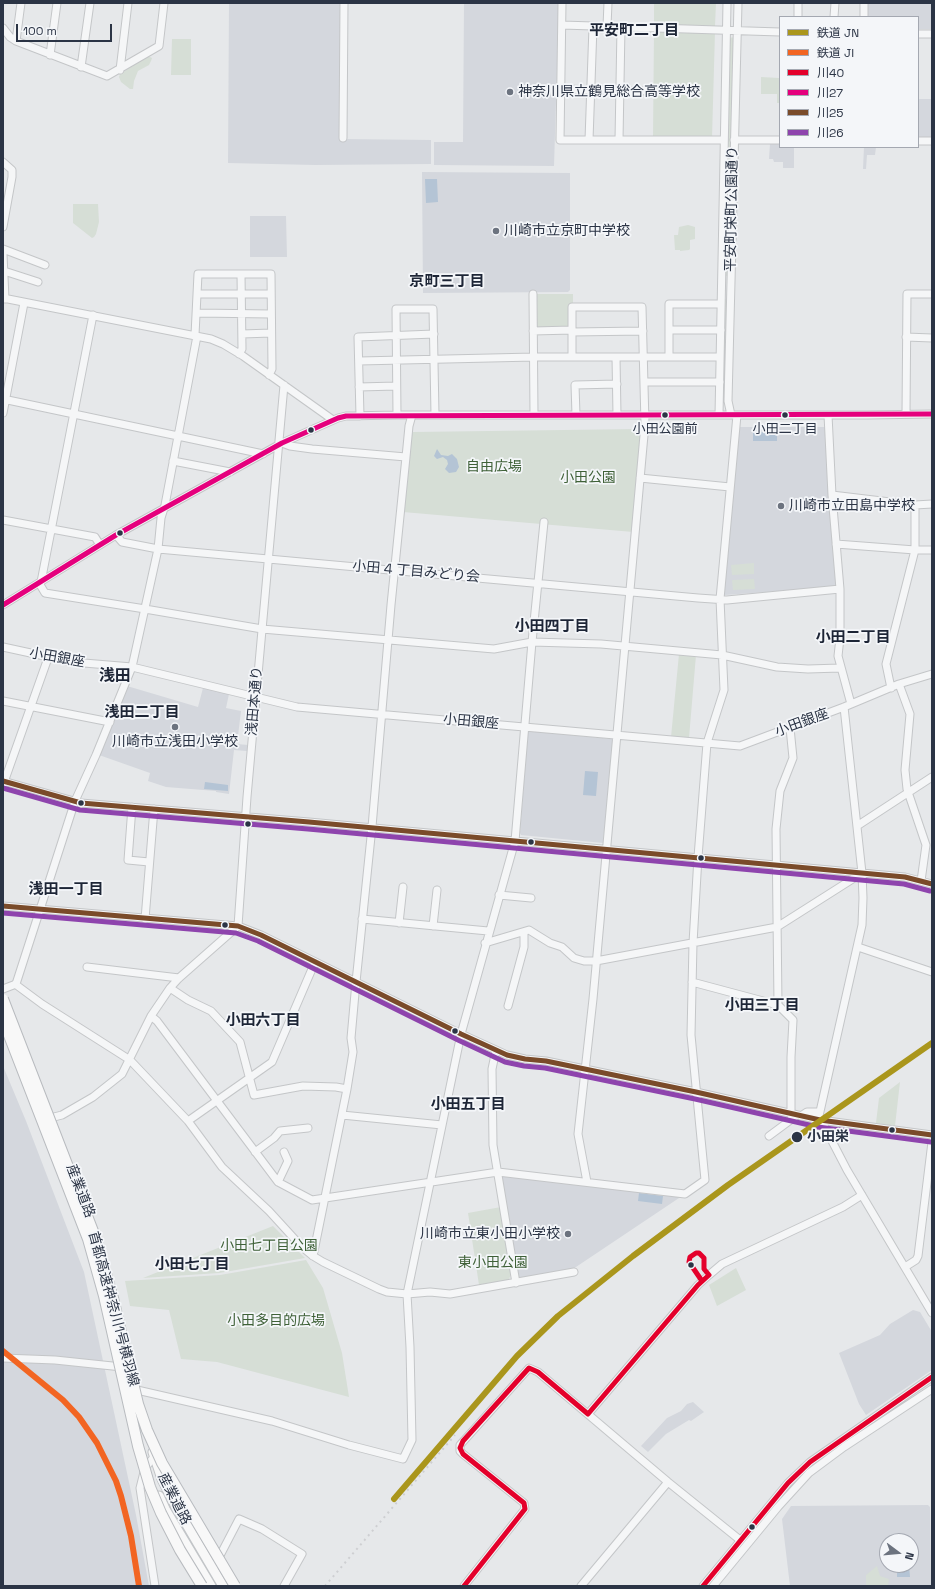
<!DOCTYPE html>
<meta charset="utf-8">
<style>
body{margin:0}
#map{position:relative;width:935px;height:1589px;overflow:hidden;background:#e6e8ea;font-family:"Space Grotesk","Noto Sans JP",sans-serif}
canvas{display:block}
.frame{position:absolute;inset:0;border:4px solid #2b3445;pointer-events:none}
.legend{position:absolute;left:779px;top:16px;width:140px;height:132px;box-sizing:border-box;background:#f4f6f9;border:1px solid #a4a8b1;margin:0;padding:5px 7px;list-style:none;font-size:12px;color:#2b3445}
.legend li{display:flex;align-items:center;gap:8px;height:20px}
.legend b{width:20px;border:1px solid #a4a8b1}
.north{position:absolute;left:879px;top:1533px;width:40px;height:40px;box-sizing:border-box;background:#f4f6f9;border:1px solid #a4a8b1;border-radius:50%;rotate:106deg;font-size:11px;font-weight:700;line-height:16px;text-align:center;color:#2b3445}
.north::after{content:'';display:block;margin:auto;width:14px;height:18px;background:#6c737f;clip-path:polygon(50% 0,100% 100%,50% 72%,0 100%)}
.scale{position:absolute;left:16px;top:24px;width:96px;height:18px;box-sizing:border-box;border:2px solid #2b3445;border-top:0;padding-left:5px;font-size:12px;line-height:14px;white-space:nowrap;color:#2b3445;-webkit-text-stroke:3px #f4f6f9;paint-order:stroke}
</style>
<div id="map">
<canvas width="935" height="1589"></canvas>
<div class="frame"></div>
<ul class="legend">
<li><b style="height:5px;background:#aa961c"></b>鉄道 JN</li>
<li><b style="height:5px;background:#f26522"></b>鉄道 JI</li>
<li><b style="height:5px;background:#e4002b"></b>川40</li>
<li><b style="height:5px;background:#e5007d"></b>川27</li>
<li><b style="height:5px;background:#7a4b2a"></b>川25</li>
<li><b style="height:5px;background:#8e44ad"></b>川26</li>
</ul>
<div class="north">N</div>
<div class="scale">100 m</div>
</div>
<script>
const g = document.querySelector('canvas').getContext('2d');
g.lineJoin = 'round';
function paint(path, color) {
  g.fillStyle = color;
  g.fill(path, 'evenodd');
}
function toPath(rows) {
  const path = new Path2D();
  for (const r of rows) {
    path.moveTo(r[0], r[1]);
    for (let i = 2; i < r.length; i += 2) path.lineTo(r[i], r[i + 1]);
  }
  return path;
}
function strokePath(path, color, width, dash) {
  g.strokeStyle = color;
  g.lineWidth = width;
  g.lineCap = dash ? 'butt' : 'round';
  g.setLineDash(dash || []);
  g.stroke(path);
}
function label(font, color, halo, rows, align = 'center') {
  g.font = font + ' "Space Grotesk","Noto Sans JP",sans-serif';
  g.lineWidth = 3.5;
  g.setLineDash([]);
  g.textBaseline = 'middle';
  g.strokeStyle = halo;
  g.fillStyle = color;
  for (const [text, x, y, turn = 0] of rows) {
    g.save();
    g.translate(x, y);
    g.rotate((+turn || 0) * Math.PI / 180);
    g.textAlign = isNaN(turn) ? turn : align;
    if (halo) g.strokeText(text, 0, 0);
    g.fillText(text, 0, 0);
    g.restore();
  }
}
const built = toPath([
 [229,3,341,3,340,139,431,140,431,164,315,165,228,163],
 [464,3,559,3,554,166,434,165,434,142,463,142],
 [866,3,932,3,932,29,918,29,918,17,866,17],
 [918,99,932,99,932,137,918,137],
 [770,144,780,144,780,147,794,147,794,168,783,168,783,162,774,162,773,159,769,159],
 [864,147,876,147,875,155,867,155,866,169,863,169],
 [422,172,570,173,570,290,568,292,423,293],
 [250,216,286,216,287,257,250,257],
 [739,427,825,427,837,585,834,587,725,595,723,592],
 [127,686,198,707,203,688,229,694,226,708,241,711,237,744,248,745,247,751,234,750,229,794,216,792,216,791,166,787,148,781,150,773,99,755],
 [528,731,613,739,603,843,521,835,520,833],
 [3,1066,26,1121,84,1272,136,1515,149,1586,3,1586],
 [502,1176,682,1196,570,1271,518,1280],
 [913,1310,920,1312,932,1332,932,1370,866,1415,859,1404,839,1353,880,1335,890,1324],
 [693,1402,704,1412,691,1421,689,1420,666,1434,648,1452,641,1446,667,1418,681,1411,687,1404],
 [928,1505,930,1507,931,1586,790,1586,782,1519,791,1506],
 [887,1541,911,1541,911,1565,887,1565]
]);
const green = toPath([
 [654,3,716,3,715,26,656,24,654,23],
 [654,31,715,32,712,138,653,137],
 [732,37,734,39,730,166,729,170,727,166,730,39],
 [172,39,191,39,191,75,171,75],
 [148,56,152,58,151,61,149,65,138,71,134,81,133,89,130,89,121,82,119,77,120,74],
 [761,77,779,78,779,103,777,103,777,94,761,94],
 [729,175,731,177,727,276,725,275,727,177],
 [73,204,98,204,99,222,96,234,94,237,92,238,73,223],
 [688,225,695,227,695,239,690,240,690,249,689,250,680,251,680,250,675,250,674,235,678,235,679,227],
 [536,294,573,294,573,305,570,328,537,329],
 [726,299,725,397,724,399,722,399,724,300],
 [639,429,642,431,633,532,403,512,410,434,413,432],
 [754,563,754,574,732,575,731,565],
 [754,579,755,589,733,590,732,580],
 [679,654,696,655,689,738,671,737],
 [900,1082,895,1126,876,1123,879,1098],
 [501,1207,512,1272,509,1279,506,1282,479,1285,468,1213],
 [273,1226,305,1258,219,1273,143,1278],
 [306,1260,323,1288,342,1353,349,1397,217,1362,181,1359,169,1310,130,1306,125,1281,220,1275],
 [736,1268,746,1290,717,1306,709,1285],
 [877,1566,880,1576,889,1579,888,1586,866,1586,866,1575]
]);
const water = toPath([
 [425,179,437,179,438,202,426,203],
 [753,432,777,432,777,441,753,441],
 [437,449,441,455,448,456,452,454,457,459,459,467,456,472,449,473,445,469,448,464,447,460,443,457,437,459,434,456],
 [585,771,598,772,596,796,583,795],
 [205,782,228,785,228,791,204,789],
 [639,1193,663,1196,662,1204,638,1201],
 [897,1565,909,1565,910,1577,897,1577]
]);
const minor = toPath([
 [562,3,560,140,724,140],
 [798,17,798,3],
 [834,17,835,3],
 [864,17,864,3],
 [562,25,780,32],
 [607,26,608,3],
 [3,28,10,37,16,41,107,76,159,46,164,3],
 [918,34,932,34],
 [16,41,21,3],
 [50,55,57,3],
 [81,67,90,3],
 [120,70,128,3],
 [561,89,650,91],
 [343,138,344,3],
 [589,140,593,26],
 [619,140,621,27],
 [734,140,780,140],
 [918,141,932,141],
 [3,162,12,170,12,177,3,227],
 [3,249,45,265],
 [3,254,5,299],
 [4,271,38,282],
 [198,294,271,294],
 [533,294,534,415],
 [3,298,211,339,223,344,243,356,333,420],
 [197,313,271,314],
 [669,330,721,330],
 [533,331,572,330],
 [572,332,643,331],
 [242,334,271,333],
 [195,335,198,274,271,274,272,369,269,375],
 [906,337,932,338],
 [239,354,242,349,241,274],
 [572,357,572,307,642,307,645,424,593,999,578,1134,587,1182],
 [616,357,617,415],
 [669,357,669,304,721,304],
 [359,361,534,357,720,357],
 [644,382,720,382],
 [359,387,396,386],
 [3,399,263,454],
 [3,413,24,303],
 [906,414,907,294,932,294],
 [397,415,396,309,433,309,435,415],
 [576,415,575,385,617,384],
 [719,415,727,3],
 [731,415,728,401,738,3],
 [828,415,832,495,840,589,840,638,838,656,851,704],
 [360,416,358,337,434,334],
 [282,443,290,446,312,449,406,457],
 [173,461,230,472],
 [640,478,730,487],
 [832,495,915,505,932,504],
 [3,520,95,537,100,545],
 [116,535,122,542,158,549,698,598,727,600,840,589],
 [836,544,915,550,932,550],
 [41,582,93,315],
 [39,583,45,593,145,609,262,629,494,649,532,642,601,644,722,655,777,667,808,669,840,668],
 [3,605,116,535,282,443,338,418,346,416,397,415,867,415,932,414],
 [3,647,72,662,132,667,297,707,740,746,844,707,899,684,932,674],
 [899,684,910,714,905,770,907,789,926,845,921,881],
 [891,688,886,664,915,550,915,505],
 [3,701,110,722],
 [844,707,862,873,863,898,862,925,819,1116,847,1170,932,1313],
 [3,781,81,803,309,822,862,873,905,877,932,884],
 [3,785,48,658],
 [132,807,128,860,149,862],
 [857,826,932,777],
 [499,895,531,898],
 [3,906,238,926,261,935,461,1034,507,1055,525,1059,546,1061,696,1092,820,1120,932,1135],
 [145,919,154,809],
 [362,919,488,931],
 [399,923,403,887],
 [433,926,437,890],
 [485,943,529,930,550,943,562,947,574,958,584,961,596,961,777,927,862,873],
 [858,947,932,972],
 [87,967,179,978],
 [692,982,778,1005,793,1020,791,1057,791,1115],
 [15,984,42,1004,130,1060,188,1121,222,1167,269,1211,301,1246,313,1256,323,1262,379,1289,387,1292,407,1294,430,1292,450,1294,574,1272],
 [170,988,188,1000,211,1011,240,1042,254,1095,303,1086,336,1087,347,1089],
 [3,989,16,984,75,801,96,755,132,667,158,549,161,518,165,505,197,336],
 [778,1005,776,829,780,791,793,758,790,728],
 [508,1006,524,947,524,932],
 [151,1016,157,1021,278,1182,312,1200,498,1172,685,1194,705,1180,691,1035,693,943,698,857,707,743,724,690,720,599,737,415],
 [496,1050,492,1069,493,1145,516,1283],
 [342,1115,442,1125],
 [801,1116,807,1112,819,1112],
 [46,1119,62,1115,93,1097,122,1074,151,1016,170,988,179,978,238,926,247,797,284,385],
 [188,1121,272,1062,315,962],
 [769,1136,796,1116],
 [255,1152,274,1138,280,1131,308,1128],
 [278,1182,288,1161,284,1152],
 [313,1256,347,1089,353,1052,351,1038,356,982,372,827,391,605,406,457,409,426,412,415],
 [905,1267,916,1260,918,1256,932,1142],
 [3,1358,55,1360,122,1367],
 [137,1390,272,1421,349,1445,403,1459,412,1440,410,1347,407,1294,461,1034,515,841,532,642,544,522],
 [588,1414,698,1285,709,1275,722,1264,843,1207,862,1195],
 [154,1457,145,1468,140,1488,155,1586],
 [213,1569,239,1519,262,1529,302,1554,284,1586],
 [464,1586,525,1509,524,1503,463,1454,460,1451,460,1445,529,1368,538,1372,668,1482,740,1540],
 [581,1586,668,1482],
 [703,1586,788,1483,810,1462,932,1377],
 [713,1586,778,1507,809,1473,844,1447,932,1389]
]);
const major = toPath([
 [153,1452,162,1479,173,1501,223,1586],
 [159,1496,165,1509,211,1586]
]);
const rail = toPath([
 [325,1586,455,1435]
]);
const highwayBridge = toPath([
 [3,999,96,1239,113,1298,138,1404,147,1430,162,1463,235,1586],
 [3,1020,88,1239,104,1296,138,1446,150,1487,161,1513,180,1550,202,1586]
]);
const bus1 = toPath([
 [588,1414,698,1285,709,1275,704,1269,704,1258,699,1253,696,1253,690,1257,689,1262,702,1281],
 [464,1586,525,1509,524,1503,463,1454,460,1448,463,1441,529,1368,538,1372,588,1414],
 [703,1586,788,1483,810,1462,932,1377]
]);
const bus2 = toPath([
 [3,605,116,535,282,443,338,418,346,416,932,414]
]);
const bus3 = toPath([
 [3,781,81,803,309,822,905,877,932,884],
 [3,906,238,926,261,935,461,1034,507,1055,525,1059,546,1061,696,1092,820,1120,932,1135]
]);
const bus4 = toPath([
 [3,788,80,810,308,829,904,884,930,891],
 [3,913,236,933,258,941,458,1040,505,1062,524,1066,545,1068,695,1099,818,1127,931,1142]
]);
const rail1 = toPath([
 [394,1499,517,1356,558,1316,633,1256,728,1185,932,1043]
]);
const rail2 = toPath([
 [3,1351,63,1400,79,1417,97,1443,116,1481,121,1496,131,1536,139,1586]
]);
const markers = [
 [510,92,4,"#6c737f"],
 [496,231,4,"#6c737f"],
 [665,415,3.5,"#2b3445"],
 [785,415,3.5,"#2b3445"],
 [311,430,3.5,"#2b3445"],
 [781,506,4,"#6c737f"],
 [120,533,3.5,"#2b3445"],
 [175,727,4,"#6c737f"],
 [81,803,3.5,"#2b3445"],
 [248,824,3.5,"#2b3445"],
 [531,842,3.5,"#2b3445"],
 [701,858,3.5,"#2b3445"],
 [225,925,3.5,"#2b3445"],
 [455,1031,3.5,"#2b3445"],
 [892,1130,3.5,"#2b3445"],
 [797,1137,6,"#2b3445"],
 [568,1234,4,"#6c737f"],
 [691,1265,3.5,"#2b3445"],
 [752,1527,3.5,"#2b3445"]
];
const busNames = [
 ["小田公園前",665,429],
 ["小田二丁目",785,429]
];
const poiNames = [
 ["神奈川県立鶴見総合高等学校",518,92],
 ["川崎市立京町中学校",504,231],
 ["川崎市立田島中学校",789,506],
 ["川崎市立浅田小学校",175,742,"center"],
 ["川崎市立東小田小学校",560,1234,"right"]
];
const streetNames = [
 ["平安町栄町公園通り",732,209,-89],
 ["小田 4 丁目みどり会",416,572,5],
 ["小田銀座",57,658,10],
 ["浅田本通り",255,701,-85],
 ["小田銀座",471,722,5],
 ["小田銀座",802,723,-20],
 ["産業道路",80,1191,69],
 ["首都高速神奈川1号横羽線",113,1309,75],
 ["産業道路",174,1499,63]
];
const parkNames = [
 ["自由広場",494,467],
 ["小田公園",588,478],
 ["小田七丁目公園",269,1246],
 ["東小田公園",493,1263],
 ["小田多目的広場",276,1321]
];
const stopNames = [
 ["小田栄",807,1137]
];
const neighbourhoodNames = [
 ["平安町二丁目",634,31],
 ["京町三丁目",447,282],
 ["小田四丁目",552,627],
 ["小田二丁目",853,638],
 ["浅田二丁目",142,713],
 ["浅田一丁目",66,890],
 ["小田三丁目",762,1006],
 ["小田六丁目",263,1021],
 ["小田五丁目",468,1105],
 ["小田七丁目",192,1265]
];
const quarterNames = [
 ["浅田",115,677]
];
paint(built, '#d4d7dd');
paint(green, '#d6ded6');
paint(water, '#b4c4d5');
strokePath(minor, '#c4c6c8', 9);
strokePath(major, '#c2c5c8', 11);
strokePath(minor, '#f5f6f7', 7);
strokePath(major, '#f8f8f8', 9);
strokePath(rail, '#cecfd2', 2, [2, 4]);
strokePath(highwayBridge, '#b8bbbf', 12, []);
strokePath(highwayBridge, '#f8f8f8', 10);
strokePath(bus1, '#e4002b', 5);
strokePath(bus2, '#e5007d', 5);
strokePath(bus3, '#7a4b2a', 5);
strokePath(bus4, '#8e44ad', 5);
strokePath(rail1, '#aa961c', 6);
strokePath(rail2, '#f26522', 6);
for (const [x, y, r, color] of markers) {
  const dot = new Path2D();
  dot.arc(x, y, r, 0, 2 * Math.PI);
  g.fillStyle = color;
  g.fill(dot);
  strokePath(dot, '#f4f6f9', 1.5);
}
label('13px', '#2b3445', '#f4f6f9', busNames);
label('14px', '#2b3445', '#f4f6f9', poiNames, 'left');
label('14px', '#2b3445', '#f4f6f9', streetNames);
label('14px', '#3f6138', '#f4f6f9', parkNames);
label('bold 14px', '#2b3445', '#f4f6f9', stopNames, 'left');
label('bold 15px', '#1d2536', '#f4f6f9', neighbourhoodNames);
label('bold 16px', '#1d2536', '#f4f6f9', quarterNames);
</script>
